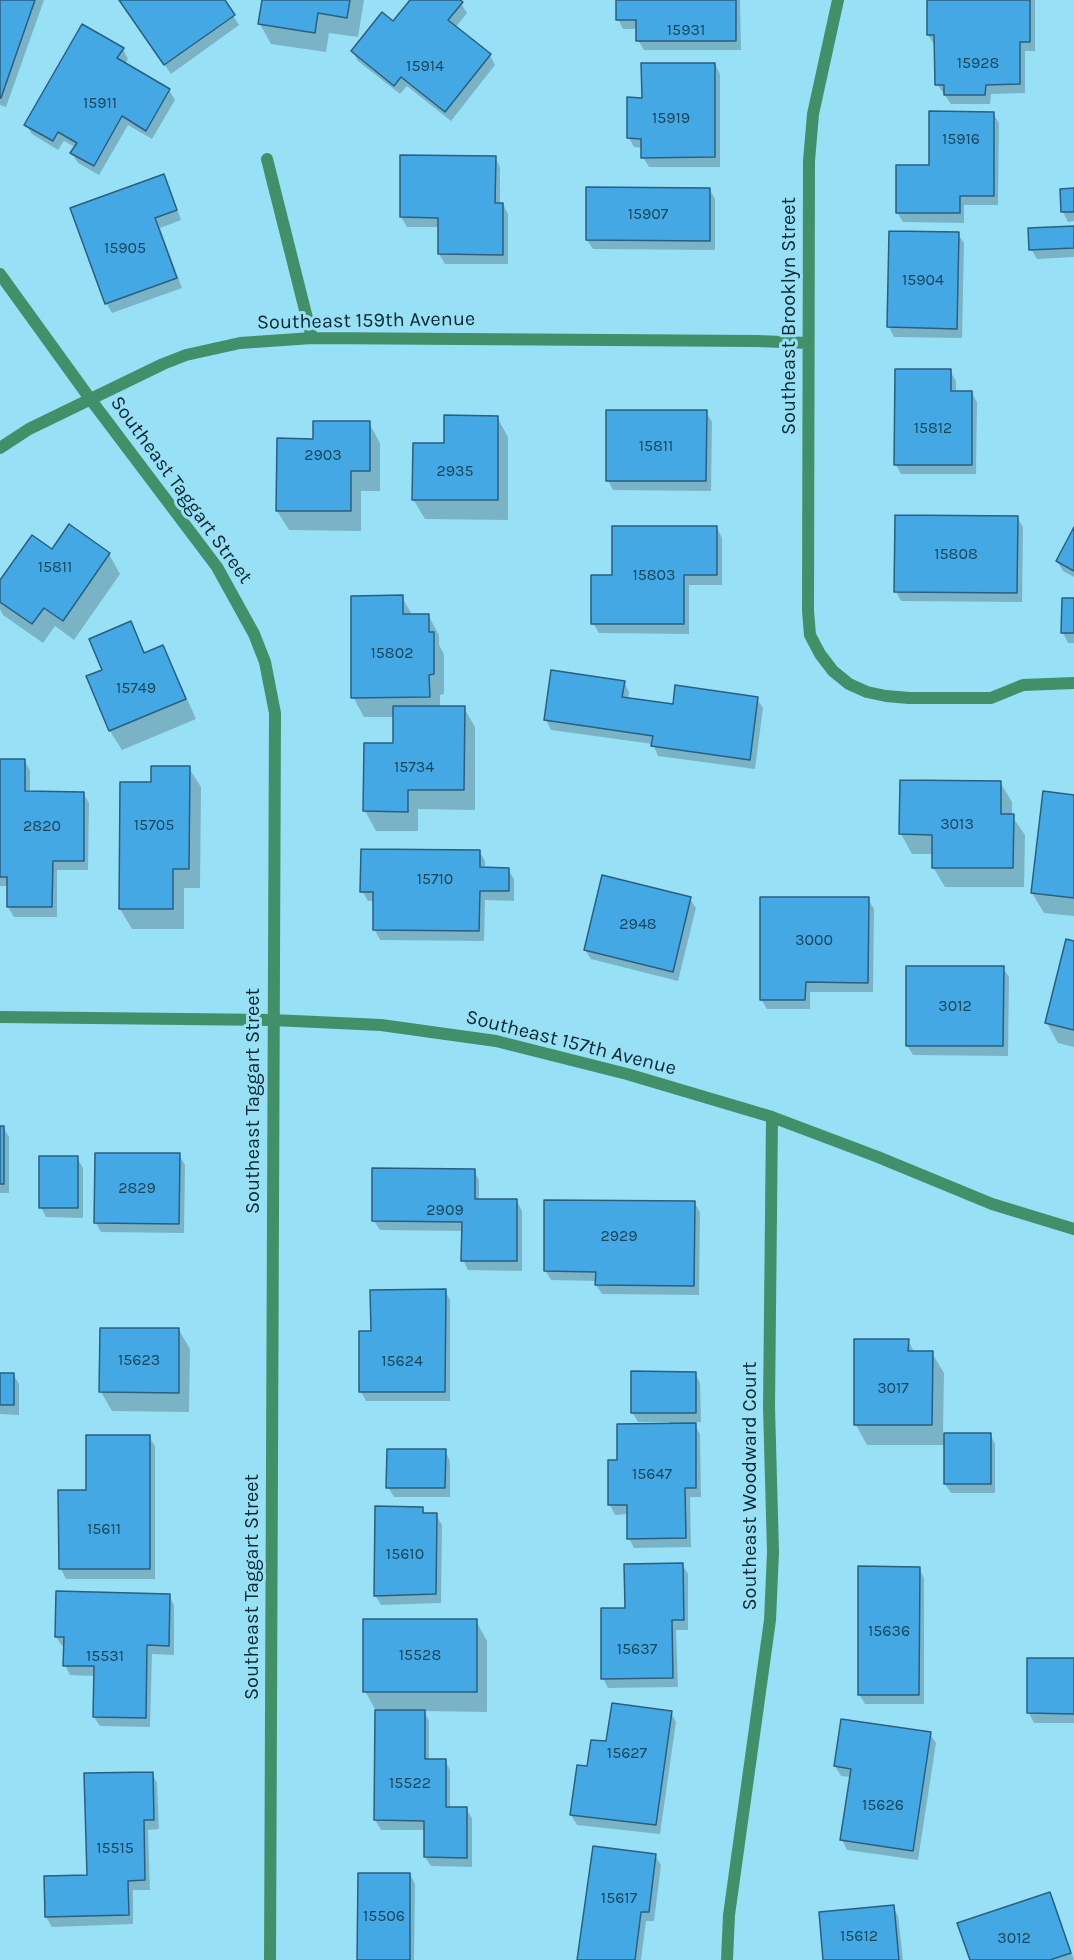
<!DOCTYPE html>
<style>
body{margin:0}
canvas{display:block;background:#98e0f6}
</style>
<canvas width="1074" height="1960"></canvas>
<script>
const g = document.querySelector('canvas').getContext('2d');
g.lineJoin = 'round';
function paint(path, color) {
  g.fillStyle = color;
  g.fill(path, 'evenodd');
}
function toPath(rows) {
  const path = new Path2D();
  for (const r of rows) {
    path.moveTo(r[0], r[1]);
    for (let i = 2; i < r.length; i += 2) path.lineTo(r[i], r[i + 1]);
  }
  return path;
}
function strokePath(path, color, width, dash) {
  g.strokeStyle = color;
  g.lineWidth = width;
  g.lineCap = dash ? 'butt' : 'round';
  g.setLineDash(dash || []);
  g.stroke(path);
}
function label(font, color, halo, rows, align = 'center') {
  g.font = font + ' Karla,sans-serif';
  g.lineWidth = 6;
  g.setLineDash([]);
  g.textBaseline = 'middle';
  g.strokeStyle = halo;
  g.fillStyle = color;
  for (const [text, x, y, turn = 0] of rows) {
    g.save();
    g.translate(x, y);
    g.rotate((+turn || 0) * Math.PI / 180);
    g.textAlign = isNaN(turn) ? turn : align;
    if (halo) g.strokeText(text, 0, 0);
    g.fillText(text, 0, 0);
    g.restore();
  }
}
const shadow = toPath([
 [0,0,44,0,6,107,0,105],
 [119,0,223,0,239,25,171,74],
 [264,0,364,0,358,37,329,33,326,52,271,44,260,24],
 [411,0,457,0,461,3,467,13,455,28,490,55,495,65,451,121,407,86,400,94,358,61,352,51,393,23],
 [618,0,740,0,741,50,644,50,638,40,638,29,623,29,618,19],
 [928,0,1035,0,1035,51,1025,51,1025,93,991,94,990,104,951,104,937,84,936,44,934,44,928,35],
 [123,49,128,59,125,64,169,90,175,100,152,139,128,125,99,175,78,163,72,153,75,147,64,141,58,150,32,134,26,125],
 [715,64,720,74,720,167,649,167,643,157,643,148,634,147,629,138],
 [993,113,999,123,998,205,964,205,964,223,903,222,897,212,930,167],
 [495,157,500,167,500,204,503,204,508,214,508,264,445,264,439,254,439,227,407,227,401,217],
 [163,176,169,186,181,220,160,228,182,288,112,313,106,303],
 [1074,189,1074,221,1068,222,1063,212],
 [710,190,715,199,715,250,593,249,587,240],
 [1074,227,1074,257,1037,259,1031,249],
 [958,234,964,243,962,338,894,337,889,327],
 [950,371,956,381,956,392,972,393,977,402,976,474,901,474,896,465],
 [706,412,712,422,711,491,613,490,608,480],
 [497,417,508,437,508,520,425,519,413,499,445,445],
 [369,423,380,443,380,491,361,491,361,531,289,530,277,511],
 [1017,517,1023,527,1022,602,901,601,896,591],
 [717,528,722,538,722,585,689,585,689,634,599,633,593,623,613,576],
 [1074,530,1074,577,1063,571,1057,561],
 [52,551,109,554,120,574,74,640,55,626,43,643,3,615,0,609,0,583],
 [402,597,412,615,428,615,439,635,439,645,444,654,444,694,440,695,440,707,464,708,475,727,475,810,418,809,418,831,376,831,365,811,394,745,394,717,364,717,353,697],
 [1074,599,1074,643,1068,643,1063,633],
 [130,623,146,654,162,647,173,667,196,719,122,750,110,731,88,677,104,671],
 [624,682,629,692,628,700,674,706,757,699,763,708,755,769,658,756,653,744,551,730,546,720],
 [0,760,24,760,30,770,30,793,83,793,89,803,88,870,57,870,57,917,14,917,8,907,8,886,0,886],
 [189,768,201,787,200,888,184,888,184,929,132,929,120,909],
 [1000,782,1012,802,1012,816,1025,835,1024,887,945,887,933,867,933,854,912,854,901,834],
 [1074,796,1074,916,1044,913,1032,893],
 [479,851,485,861,485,869,508,869,514,879,514,901,485,900,484,941,380,940,375,930,375,901,368,901,362,891],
 [690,899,696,908,678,981,591,959,585,950],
 [868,899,874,909,873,992,810,992,810,1009,767,1009,761,999],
 [1074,942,1074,1047,1058,1043,1047,1023],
 [1003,968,1009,977,1008,1056,913,1055,907,1045],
 [0,1127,3,1127,9,1137,9,1193,0,1193],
 [179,1155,185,1165,184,1233,101,1232,96,1223],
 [77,1158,83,1168,83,1218,46,1217,41,1207],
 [474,1171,479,1180,479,1201,517,1201,522,1211,522,1271,468,1270,463,1260,463,1231,380,1230,374,1221],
 [694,1202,700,1212,699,1295,602,1294,596,1285,597,1281,551,1280,545,1270],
 [445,1291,450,1300,450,1401,366,1401,361,1392,373,1332],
 [179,1330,190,1349,189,1412,112,1411,101,1392],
 [908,1341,915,1353,932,1353,944,1373,943,1434,990,1434,995,1444,995,1493,951,1493,945,1484,946,1445,867,1445,856,1425],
 [695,1373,700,1383,701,1422,693,1422,700,1434,701,1497,690,1497,691,1547,634,1548,629,1538,629,1514,615,1515,610,1505,609,1461,619,1461,669,1425,669,1422,638,1422,632,1412],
 [0,1374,13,1374,19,1384,19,1415,0,1414],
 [149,1437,155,1446,155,1579,66,1579,61,1569,88,1491],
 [445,1451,450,1461,450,1497,394,1497,388,1487],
 [422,1508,426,1515,436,1515,442,1525,441,1603,381,1605,375,1595],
 [682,1564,688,1574,688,1630,676,1630,678,1687,608,1688,603,1678,626,1609],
 [919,1568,924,1578,924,1704,865,1704,859,1694],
 [169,1595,174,1605,174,1655,152,1654,150,1727,100,1726,94,1717,95,1676,70,1675,65,1665,65,1646,62,1646,56,1637],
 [476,1621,487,1641,487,1712,424,1711,429,1721,429,1760,445,1760,450,1770,450,1809,466,1809,472,1818,472,1867,431,1866,425,1857,425,1830,381,1830,375,1820,376,1711,365,1691],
 [1074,1660,1074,1723,1034,1723,1029,1713],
 [671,1712,676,1722,660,1834,577,1825,571,1815,578,1767,588,1768,607,1743],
 [930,1734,936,1743,918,1860,847,1850,842,1840,851,1777,841,1776,835,1766],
 [152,1773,157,1783,159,1829,148,1830,150,1890,133,1890,133,1924,52,1927,46,1917,45,1878,89,1877],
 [655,1855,661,1865,654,1921,646,1921,641,1960,578,1960],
 [410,1874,415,1884,414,1960,359,1960],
 [1049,1894,1055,1904,1074,1960,971,1960],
 [893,1907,898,1916,903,1960,824,1960]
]);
const building = toPath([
 [0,0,35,0,1,98,0,98,0,0],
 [119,0,225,0,235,15,164,65,119,0],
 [262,0,350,0,347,18,318,13,315,33,258,24,262,0],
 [410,0,460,0,463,2,448,20,491,54,445,112,401,77,394,86,351,51,382,12,393,21,410,0],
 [616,0,736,0,736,41,636,41,636,20,616,20,616,0],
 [927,0,1030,0,1030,42,1020,42,1020,84,986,85,985,95,944,95,944,85,935,85,934,35,927,35,927,0],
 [82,24,124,48,117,58,170,89,146,131,122,116,94,166,70,153,77,143,58,132,53,141,24,125,82,24],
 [641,63,715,63,715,157,641,158,641,139,627,138,627,97,642,98,641,63],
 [929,111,994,112,994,196,960,196,960,213,896,213,896,165,929,165,929,111],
 [400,155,496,156,495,203,503,203,503,255,438,254,438,218,400,217,400,155],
 [164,174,177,210,155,218,177,278,105,304,70,208,164,174],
 [586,187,710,188,710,241,586,240,586,187],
 [1074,188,1074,212,1061,212,1060,189,1074,188],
 [1074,226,1074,248,1029,250,1028,228,1074,226],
 [889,231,959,232,957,329,887,327,889,231],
 [895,369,951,369,951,391,972,391,972,465,894,465,895,369],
 [606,410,707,410,706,481,606,481,606,410],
 [444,415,498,416,498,500,412,500,413,443,444,443,444,415],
 [313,421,370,421,370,471,351,471,351,511,276,511,277,438,313,439,313,421],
 [895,515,1018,516,1017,593,894,592,895,515],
 [69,524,110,553,63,621,44,608,32,624,0,602,0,580,32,535,52,549,69,524],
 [612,526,717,526,717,575,684,575,684,624,591,624,591,575,612,575,612,526],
 [1074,527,1074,571,1056,561,1074,527],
 [403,595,403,614,429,614,429,632,434,632,434,674,429,675,430,697,351,698,351,596,403,595],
 [1062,598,1074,598,1074,633,1061,633,1062,598],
 [131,621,144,653,163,645,186,699,109,731,86,676,102,670,89,639,131,621],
 [551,670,625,681,622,697,673,704,675,685,758,697,750,760,651,746,653,736,544,720,551,670],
 [393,706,465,706,464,790,408,790,408,812,363,811,364,743,393,743,393,706],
 [0,759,25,759,25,791,84,792,84,861,53,861,52,907,7,907,7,877,0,877,0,759],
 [151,766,190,766,189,869,173,869,173,909,119,909,120,782,151,782,151,766],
 [900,780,1001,781,1001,814,1014,814,1013,868,932,868,932,835,899,834,900,780],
 [1043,791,1074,795,1074,898,1031,893,1043,791],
 [361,849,480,850,480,867,509,868,509,891,480,891,479,931,373,930,373,892,360,892,361,849],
 [602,875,691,897,673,972,584,950,602,875],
 [760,897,869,897,868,983,806,982,805,1000,760,1000,760,897],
 [1066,939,1074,941,1074,1030,1045,1023,1066,939],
 [906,966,1004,966,1003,1046,906,1046,906,966],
 [0,1126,4,1126,4,1184,0,1184,0,1126],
 [95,1153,180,1153,179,1224,94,1223,95,1153],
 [39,1156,78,1156,78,1208,39,1208,39,1156],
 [372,1168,475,1169,475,1199,517,1199,517,1261,461,1261,462,1222,372,1221,372,1168],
 [544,1200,695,1201,694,1286,595,1285,596,1272,544,1271,544,1200],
 [446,1289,445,1392,359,1392,359,1331,371,1331,370,1290,446,1289],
 [100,1328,179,1328,179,1393,99,1392,100,1328],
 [854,1339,909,1339,908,1351,933,1351,932,1425,854,1425,854,1339],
 [631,1371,696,1372,696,1413,631,1413,631,1371],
 [0,1373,14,1373,14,1405,0,1405,0,1373],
 [696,1423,696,1488,685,1488,686,1538,627,1539,627,1505,608,1505,608,1460,617,1460,617,1424,696,1423],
 [944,1433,991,1433,991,1484,944,1484,944,1433],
 [86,1435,150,1435,150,1569,59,1569,58,1490,86,1490,86,1435],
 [387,1449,446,1449,445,1488,386,1488,387,1449],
 [375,1506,423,1507,423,1513,437,1513,436,1594,374,1596,375,1506],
 [683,1563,684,1620,672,1620,673,1678,601,1679,601,1608,625,1608,624,1564,683,1563],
 [858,1566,920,1567,919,1695,858,1695,858,1566],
 [56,1591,170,1594,169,1646,147,1645,146,1718,93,1717,94,1666,63,1666,64,1637,55,1637,56,1591],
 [363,1619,477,1619,477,1692,363,1692,363,1619],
 [1027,1658,1074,1658,1074,1714,1027,1713,1027,1658],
 [612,1703,672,1711,656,1825,570,1815,577,1765,587,1766,591,1740,606,1741,612,1703],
 [375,1710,425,1710,425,1759,446,1759,446,1807,467,1807,467,1858,424,1857,424,1821,374,1820,375,1710],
 [841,1719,931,1732,913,1851,840,1840,851,1769,834,1766,841,1719],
 [153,1772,154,1820,144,1820,145,1880,128,1881,129,1915,45,1917,44,1876,87,1875,84,1773,153,1772],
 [593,1846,656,1854,649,1912,641,1912,635,1960,577,1960,593,1846],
 [358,1873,410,1873,410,1960,357,1960,358,1873],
 [1050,1892,1071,1953,1050,1960,970,1960,957,1923,1050,1892],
 [894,1905,899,1960,823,1960,819,1912,894,1905]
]);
const minor = toPath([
 [838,0,813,114,809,161,808,611,810,635,820,654,833,671,849,684,867,692,886,696,909,698,991,698,1023,685,1074,683],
 [267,159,312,338],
 [0,274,91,400,217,567,254,634,265,662,275,713,270,1960],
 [0,448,29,429,163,364,186,355,240,343,312,338,757,341,808,343],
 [0,1017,273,1020,381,1025,496,1041,627,1074,772,1117,878,1157,992,1204,1074,1229],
 [727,1960,729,1915,770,1620,773,1552,769,1407,772,1117]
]);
const numberNames = [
 ["15931",686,30],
 ["15928",978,63],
 ["15914",425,66],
 ["15911",100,103],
 ["15919",671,118],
 ["15916",961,139],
 ["15907",648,214],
 ["15905",125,248],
 ["15904",923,280],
 ["15812",933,428],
 ["15811",656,446],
 ["2903",323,455],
 ["2935",455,471],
 ["15808",956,554],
 ["15811",55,567],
 ["15803",654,575],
 ["15802",392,653],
 ["15749",136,688],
 ["15734",414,767],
 ["3013",957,824],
 ["15705",154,825],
 ["2820",42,826],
 ["15710",435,879],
 ["2948",638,924],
 ["3000",814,940],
 ["3012",955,1006],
 ["2829",137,1188],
 ["2909",445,1210],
 ["2929",619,1236],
 ["15623",139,1360],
 ["15624",402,1361],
 ["3017",893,1388],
 ["15647",652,1474],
 ["15611",104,1529],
 ["15610",405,1554],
 ["15636",889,1631],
 ["15637",637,1649],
 ["15528",420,1655],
 ["15531",105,1656],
 ["15627",627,1753],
 ["15522",410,1783],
 ["15626",883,1805],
 ["15515",115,1848],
 ["15617",619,1898],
 ["15506",384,1916],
 ["15612",859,1936],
 ["3012",1014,1938]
];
const streetNames = [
 ["Southeast Brooklyn Street",789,316,-90],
 ["Southeast 159th Avenue",366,321,-1],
 ["Southeast Taggart Street",181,490,54],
 ["Southeast 157th Avenue",571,1043,14],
 ["Southeast Taggart Street",253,1101,-90],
 ["Southeast Woodward Court",750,1486,-90],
 ["Southeast Taggart Street",252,1587,-90]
];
paint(shadow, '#0003');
paint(building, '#44a8e5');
strokePath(building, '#2a5f80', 1.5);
strokePath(minor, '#429069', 12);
label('16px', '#17475c', null, numberNames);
label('20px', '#08272f', '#98e0f6', streetNames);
</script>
